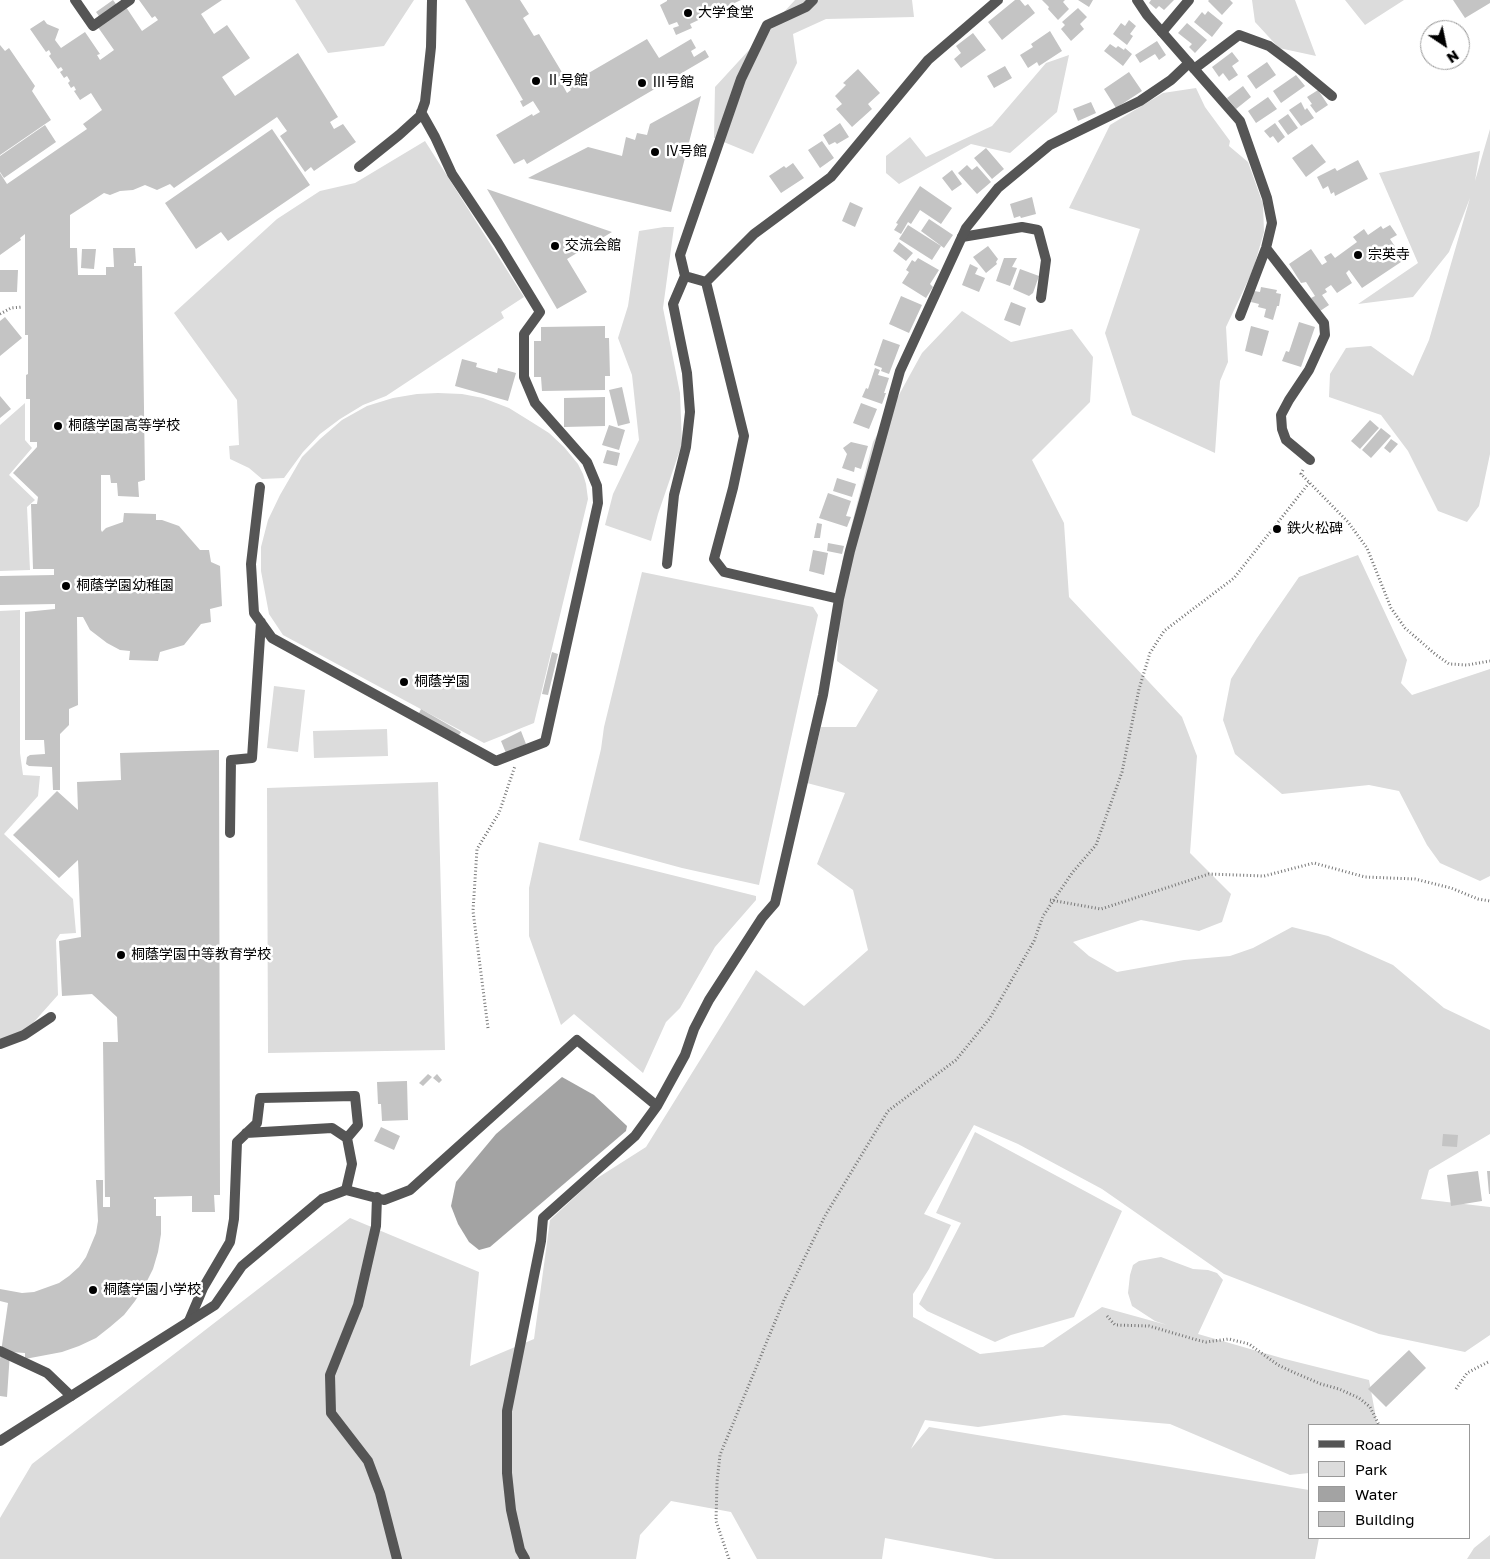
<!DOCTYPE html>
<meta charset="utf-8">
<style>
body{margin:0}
#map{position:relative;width:1490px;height:1559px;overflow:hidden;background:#fff;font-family:"Golos Text",sans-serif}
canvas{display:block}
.legend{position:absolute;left:1308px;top:1424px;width:162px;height:115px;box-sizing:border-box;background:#fff;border:1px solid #999;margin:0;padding:6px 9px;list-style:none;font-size:15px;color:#000}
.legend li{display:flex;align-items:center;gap:10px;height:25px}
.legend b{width:25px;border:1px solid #999}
.north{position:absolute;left:1420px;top:20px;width:50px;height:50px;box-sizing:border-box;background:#fff;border:1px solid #999;border-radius:50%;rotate:146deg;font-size:14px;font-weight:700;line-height:20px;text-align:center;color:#000}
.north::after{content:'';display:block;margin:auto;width:18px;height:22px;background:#000;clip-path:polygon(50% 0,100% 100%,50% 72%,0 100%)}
</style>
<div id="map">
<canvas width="1490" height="1559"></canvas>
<ul class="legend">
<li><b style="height:6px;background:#555"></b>Road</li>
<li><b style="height:14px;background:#dcdcdc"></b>Park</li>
<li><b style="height:14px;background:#a3a3a3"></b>Water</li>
<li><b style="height:14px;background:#c4c4c4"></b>Building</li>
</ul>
<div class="north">N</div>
</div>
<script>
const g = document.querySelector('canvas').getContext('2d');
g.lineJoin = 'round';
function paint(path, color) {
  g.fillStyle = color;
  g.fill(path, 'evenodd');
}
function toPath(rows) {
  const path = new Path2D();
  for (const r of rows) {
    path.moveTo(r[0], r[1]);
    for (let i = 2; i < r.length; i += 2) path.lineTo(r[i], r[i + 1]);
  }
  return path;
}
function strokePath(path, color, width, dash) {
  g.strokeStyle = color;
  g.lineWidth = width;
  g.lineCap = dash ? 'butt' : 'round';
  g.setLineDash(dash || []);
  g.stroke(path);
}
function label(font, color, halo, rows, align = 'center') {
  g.font = font + ' "Golos Text","Noto Sans JP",sans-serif';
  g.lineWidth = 5;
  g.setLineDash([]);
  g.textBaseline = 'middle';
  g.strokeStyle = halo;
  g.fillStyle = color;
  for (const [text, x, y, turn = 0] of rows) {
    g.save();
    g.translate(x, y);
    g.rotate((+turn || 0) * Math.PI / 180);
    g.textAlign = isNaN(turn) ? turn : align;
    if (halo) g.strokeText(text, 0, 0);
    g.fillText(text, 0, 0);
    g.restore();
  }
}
const green = toPath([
 [295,0,414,0,384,46,328,53],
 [795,0,912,0,914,17,826,19,793,34,797,63,753,154,714,138,715,87],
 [1252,0,1295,0,1316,56,1279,48,1255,22],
 [1345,0,1404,0,1365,25],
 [1069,55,1057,112,1010,153,971,144,899,184,886,173,886,156,910,137,926,157,992,126,1046,63],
 [1196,88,1205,107,1230,141,1229,146,1248,162,1263,204,1264,232,1253,270,1226,327,1228,362,1220,381,1215,453,1132,415,1105,333,1140,229,1069,208,1110,125,1163,93],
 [1490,129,1490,454,1479,506,1467,522,1438,511,1408,451,1381,415,1329,397,1330,374,1346,348,1371,346,1413,376,1429,340,1470,198,1449,252,1413,297,1358,304,1418,263,1379,173,1480,151,1475,181],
 [425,141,524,297,501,312,504,318,386,396,363,405,340,419,320,434,303,452,284,478,262,479,249,468,230,459,229,446,239,445,237,400,174,313,277,219,320,191,355,183],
 [664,227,674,227,663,308,680,393,682,444,658,514,651,541,605,525,613,494,639,440,632,375,618,338,628,306,639,231],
 [962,311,1011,342,1072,329,1093,357,1090,402,1032,460,1064,523,1069,597,1182,717,1197,756,1190,853,1231,894,1222,922,1199,931,1141,920,1073,942,1089,956,1117,972,1184,960,1230,956,1253,948,1292,927,1328,936,1393,965,1444,1008,1490,1030,1490,1134,1429,1170,1421,1199,1490,1207,1490,1335,1465,1352,1379,1334,1224,1274,1102,1189,1018,1144,974,1125,924,1214,951,1225,929,1269,913,1294,913,1317,980,1354,1043,1347,1102,1307,1167,1325,1155,1321,1132,1306,1128,1293,1130,1275,1133,1265,1139,1261,1161,1257,1193,1269,1208,1270,1217,1273,1223,1280,1198,1334,1285,1359,1369,1380,1377,1423,1377,1425,1309,1425,1309,1473,1290,1475,1170,1424,1064,1415,978,1427,925,1420,911,1449,929,1427,1309,1490,1309,1538,1319,1538,1315,1559,995,1559,885,1538,882,1559,757,1559,731,1512,671,1501,640,1535,636,1559,0,1559,0,1518,32,1464,350,1218,479,1272,470,1366,534,1339,550,1220,591,1182,646,1147,756,970,804,1006,868,950,853,890,817,864,845,793,807,783,821,727,856,727,878,690,837,661,842,562,873,442,922,353],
 [438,393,462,394,483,398,509,408,530,421,549,433,564,447,578,464,583,474,586,484,588,499,534,723,484,743,283,635,269,614,261,571,261,547,268,520,280,495,302,457,320,439,342,420,367,406,393,398,417,394],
 [25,403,25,440,32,448,9,475,35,500,27,507,30,570,0,571,0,425],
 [1358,555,1407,660,1401,683,1412,695,1490,669,1490,876,1480,881,1440,863,1427,845,1399,791,1369,785,1282,794,1235,754,1223,720,1231,679,1257,638,1299,577],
 [642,572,813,607,818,615,759,885,682,868,579,840,601,749,604,727],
 [20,610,20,753,23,775,40,776,38,796,4,834,73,899,76,933,60,934,56,940,58,995,25,1032,0,1042,0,611],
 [274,686,305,690,298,752,267,748],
 [387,729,388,756,314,758,313,731],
 [438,782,445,1050,268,1053,267,788],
 [539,842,756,896,756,900,715,947,680,1008,666,1022,643,1073,574,1014,561,1025,529,936,529,888],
 [975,1132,1122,1211,1074,1317,1011,1335,995,1342,927,1311,919,1304,961,1223,936,1213],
 [1490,1535,1490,1559,1467,1559,1474,1548]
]);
const water = toPath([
 [562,1077,594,1095,627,1126,626,1131,490,1247,479,1250,469,1242,458,1224,451,1206,456,1182,496,1134]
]);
const building = toPath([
 [113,0,119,8,124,4,142,31,158,20,155,16,152,18,139,0,222,0,201,14,214,34,227,25,250,58,222,77,235,96,298,53,338,117,330,122,334,129,343,124,356,142,314,171,311,167,305,172,280,136,287,131,277,117,174,188,170,184,157,190,145,185,133,190,120,191,110,195,104,193,70,215,70,248,77,248,78,275,106,275,106,267,114,267,113,248,135,248,136,263,134,263,134,266,142,266,145,480,138,482,139,497,118,496,117,483,111,483,110,475,101,475,101,530,102,532,106,528,123,522,124,513,156,514,156,520,162,520,179,526,200,550,209,550,211,562,220,566,222,606,210,609,211,622,201,624,184,645,160,652,158,661,129,660,130,651,120,650,107,643,90,630,83,617,77,617,78,705,69,709,69,725,60,734,60,790,53,790,52,767,29,766,26,764,27,757,30,755,45,754,44,740,25,740,25,612,55,609,55,604,0,605,0,576,54,575,54,569,33,569,31,504,37,504,38,497,13,473,37,447,37,442,30,442,30,399,26,399,26,375,28,374,28,335,25,335,25,234,20,238,21,240,0,255,0,173,7,184,87,129,83,124,102,110,91,93,80,100,74,91,76,90,74,86,71,88,68,83,70,81,67,76,64,78,60,72,63,70,61,67,58,69,49,56,51,54,49,50,46,52,30,29,44,20,47,24,59,29,55,40,61,48,85,32,100,54,97,55,100,60,114,50,95,23,101,19,96,12],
 [465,0,520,0,529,14,523,18,534,36,539,34,563,74,558,77,567,93,571,90,568,85,647,39,659,58,691,39,696,48,691,51,694,57,705,50,709,57,527,164,524,159,514,164,496,135,532,114,533,116,540,112,533,101,523,107,520,101,523,100],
 [667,0,741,0,690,24,692,28,676,35,673,28,679,26,677,22,669,25,660,5,667,1],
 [1015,0,1020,0,1025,6,1028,4,1035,13,1002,40,988,22],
 [1042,0,1065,0,1063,2,1069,9,1058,20,1048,9,1049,7],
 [1078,0,1093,0,1089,7],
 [1151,0,1174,0,1164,10,1159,6,1156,9,1149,3],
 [1209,0,1230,0,1233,3,1222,15,1208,1],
 [1453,0,1490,0,1490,3,1465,18],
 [1078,8,1087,17,1080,24,1084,29,1071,41,1061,29,1065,25,1062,22],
 [1208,11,1223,23,1212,37,1194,22,1202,12,1205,15],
 [1129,20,1136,26,1130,34,1133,36,1127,45,1113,34,1121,23,1125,26],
 [1187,23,1207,40,1195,53,1189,47,1192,44,1178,33],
 [1050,31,1062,51,1039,66,1037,62,1028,68,1020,55,1033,47,1031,44],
 [973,33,986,50,961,68,954,59,961,53,956,46],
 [1157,41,1166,55,1159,60,1155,54,1140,63,1135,55],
 [1110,44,1116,48,1118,46,1124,50,1125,48,1132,54,1123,66,1104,51],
 [0,45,5,51,9,48,35,86,32,91,51,120,0,155],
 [1232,52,1239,61,1232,66,1238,75,1229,81,1223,73,1219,77,1212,67],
 [1267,62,1276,75,1256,89,1247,76],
 [1005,66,1012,78,994,88,987,76],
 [858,69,880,93,868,104,872,109,852,127,836,109,842,104,835,96,846,85,843,83],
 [1129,72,1142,91,1116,108,1104,89],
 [1296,75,1305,86,1281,103,1273,91],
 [1243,86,1251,97,1236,109,1227,98],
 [1318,90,1328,105,1316,113,1310,105,1312,104,1307,97],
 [701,96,671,212,528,178,588,147,622,156,626,137,635,140,637,133,647,135,650,124],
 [1268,97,1277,109,1256,123,1248,111],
 [1091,102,1096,113,1078,121,1073,109],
 [1301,102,1305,110,1307,108,1314,118,1301,126,1289,110],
 [1288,114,1298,128,1288,135,1278,121],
 [840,123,849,137,837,144,835,142,829,145,823,135],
 [1275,123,1285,137,1278,143,1273,136,1270,138,1264,131],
 [45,125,56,142,4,178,0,172,0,156],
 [272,129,310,185,228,241,221,232,196,249,165,203],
 [822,141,834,158,820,168,808,150],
 [1312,144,1326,162,1306,177,1292,158],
 [986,148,1004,169,992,179,974,158],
 [1358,160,1368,179,1335,196,1334,192,1331,194,1328,186,1323,189,1317,177,1335,168,1337,171],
 [793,163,804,178,781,193,769,176,784,166,786,168],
 [967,165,972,170,977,166,991,182,977,194,958,173],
 [952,170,962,184,952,191,942,178],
 [920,186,952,208,941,224,920,210,911,224,908,222,901,234,894,230,898,224,896,223],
 [487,189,612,232,567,259,587,292,557,309],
 [1032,197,1036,214,1021,218,1020,216,1014,218,1010,204],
 [850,202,863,208,855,227,842,221],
 [929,219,953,235,944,248,921,231],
 [908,225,941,246,932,260,899,239],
 [1390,225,1397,235,1390,239,1404,260,1362,288,1349,270,1346,273,1352,283,1337,293,1331,285,1325,289,1327,292,1322,295,1329,305,1320,311,1311,298,1315,296,1306,282,1301,283,1289,264,1311,249,1322,265,1327,262,1324,257,1331,253,1335,258,1357,242,1353,237,1364,229,1368,235,1381,226,1383,229],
 [899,242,913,253,906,261,893,251],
 [988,246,998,259,996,262,997,264,986,273,973,257],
 [82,249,96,249,94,269,81,268],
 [918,258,939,270,930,284,933,287,926,298,902,283,909,272,906,270,912,260,915,262],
 [1004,258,1017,258,1012,267,1017,268,1010,286,996,281],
 [970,264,978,268,975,274,985,278,979,292,962,285],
 [1020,269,1039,276,1033,293,1029,296,1013,289],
 [0,270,18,270,17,292,0,292],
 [1261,287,1277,290,1276,293,1281,294,1279,306,1277,306,1273,320,1264,317,1266,309,1258,307,1259,304,1251,302,1254,291,1260,292],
 [901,296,922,305,909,333,889,324],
 [1011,302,1026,308,1020,326,1004,320],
 [5,317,22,338,0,356,0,321],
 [1299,322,1315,327,1301,367,1282,361,1286,351,1289,352],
 [605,326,605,338,609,338,610,376,605,376,605,390,542,391,541,377,534,377,534,341,541,341,541,327],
 [1251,326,1269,331,1262,356,1245,351],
 [883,339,900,345,889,374,881,371,882,368,874,365],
 [462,359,477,363,476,367,497,373,498,368,516,373,508,401,455,386],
 [875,368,880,370,878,375,889,378,884,393,886,393,882,404,862,397,866,388,868,389],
 [622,387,630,423,618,426,609,390],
 [0,396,11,409,0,418],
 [605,397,605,426,564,427,564,398],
 [861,403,877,409,869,429,853,423],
 [1370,420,1379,428,1360,449,1351,441],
 [609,425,625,430,619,450,602,445],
 [1381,428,1391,436,1371,458,1362,450],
 [1391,439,1398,444,1390,453,1384,448],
 [851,442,868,446,861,469,855,467,854,472,842,468,847,454,843,448],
 [607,450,620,453,617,466,603,463],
 [837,478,856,484,852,497,833,491],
 [828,493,851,501,846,516,851,517,847,527,819,518],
 [817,523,822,524,820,538,814,538],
 [828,543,844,546,842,554,827,551],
 [813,550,828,553,824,575,809,571],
 [552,652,558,654,548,695,542,694],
 [421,709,461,732,458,737,418,715],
 [521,731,526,744,506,753,501,741],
 [219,750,220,1195,214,1195,215,1212,192,1212,192,1196,154,1197,154,1199,156,1199,156,1216,161,1216,161,1234,158,1252,153,1269,145,1285,135,1301,124,1315,110,1327,96,1338,79,1346,62,1352,25,1359,25,1353,10,1352,7,1397,0,1396,0,1359,8,1303,0,1301,0,1289,22,1293,34,1292,59,1283,69,1276,79,1267,86,1257,96,1233,98,1221,96,1180,103,1180,103,1207,110,1207,110,1197,105,1197,103,1042,118,1042,117,1017,92,994,62,996,59,941,81,937,78,860,59,878,13,835,57,791,78,810,77,782,121,780,120,753],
 [428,1074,432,1077,423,1086,419,1083],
 [437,1074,442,1080,439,1083,433,1078],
 [407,1081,408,1120,382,1121,381,1104,378,1104,377,1082],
 [381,1127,400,1136,394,1150,374,1141],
 [1443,1134,1458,1135,1457,1147,1442,1146],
 [1478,1171,1482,1201,1451,1206,1447,1175],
 [1487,1171,1490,1171,1490,1194,1489,1194],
 [1409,1350,1426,1368,1386,1407,1368,1389]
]);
const path = toPath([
 [0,314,11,308,22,307],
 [1303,470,1301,474,1348,522,1367,548,1391,608,1405,628,1435,654,1449,664,1467,665,1490,661],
 [1050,900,1101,909,1209,874,1264,876,1314,863,1365,877,1415,879,1451,888,1478,899,1490,901],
 [488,1028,473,911,477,849,499,813,515,766],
 [1107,1316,1115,1325,1149,1326,1197,1340,1206,1342,1229,1339,1249,1344,1278,1365,1295,1373,1321,1384,1339,1389,1359,1398,1370,1407,1379,1425],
 [1456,1389,1467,1373,1490,1361],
 [729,1559,716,1521,717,1482,720,1455,784,1300,825,1216,888,1111,956,1060,990,1018,1034,941,1043,916,1072,873,1096,845,1122,772,1139,689,1150,653,1164,631,1234,578,1309,483]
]);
const service = toPath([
 [75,0,93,26,130,0],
 [1162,32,1189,0],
 [1189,63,1240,121,1267,198,1272,223,1266,248,1240,316],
 [1194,69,1239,35,1269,46,1297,67,1332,96],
 [359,167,399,135,420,116,425,102,431,47,432,0],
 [962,237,1022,227,1038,230,1046,260,1041,298],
 [1266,248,1324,323,1325,335,1309,370,1289,400,1281,415,1282,429,1286,440,1310,460],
 [706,282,685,276,680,255,741,79,767,25,806,7,813,0],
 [260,487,251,564,254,613,272,638,496,761,545,742,598,503,597,486,587,462,535,403,524,377,524,334,540,312,498,243,452,174,435,137,421,112],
 [667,564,674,495,686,447,690,412,687,373,673,304,685,276],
 [230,833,231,760,252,758,261,622],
 [0,1044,24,1035,51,1017],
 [246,1133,332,1128,347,1138,352,1164,346,1190],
 [189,1321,203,1288,230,1242,234,1219,237,1142,257,1123,260,1098,355,1096,358,1125,347,1138],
 [0,1351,47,1373,71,1396]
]);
const minor = toPath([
 [839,599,724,572,714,559,733,488,744,436,706,282,754,234,831,177,928,60,998,0],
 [377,1197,376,1226,358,1305,330,1375,331,1413,368,1461,380,1493,397,1559],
 [0,1441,215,1305,242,1266,322,1199,346,1190,384,1200,410,1190,577,1040,657,1106],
 [525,1559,520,1550,511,1510,507,1473,507,1411,541,1241,543,1218,635,1136,657,1106,685,1055,694,1029,709,1000,762,918,775,903,823,695,839,599,850,551,900,371,966,228,998,188,1050,145,1140,101,1171,80,1189,63,1147,15,1137,0]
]);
const markers = [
 [688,13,5,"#000"],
 [536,81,5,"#000"],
 [642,83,5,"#000"],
 [655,152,5,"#000"],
 [555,246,5,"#000"],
 [1358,255,5,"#000"],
 [58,426,5,"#000"],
 [1277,529,5,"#000"],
 [66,586,5,"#000"],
 [404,682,5,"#000"],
 [121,955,5,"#000"],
 [93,1290,5,"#000"]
];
const poiNames = [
 ["大学食堂",698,13],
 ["Ⅱ号館",546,81],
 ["Ⅲ号館",652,83],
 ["Ⅳ号館",665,152],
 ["交流会館",565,246],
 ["宗英寺",1368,255],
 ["桐蔭学園高等学校",68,426],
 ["鉄火松碑",1287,529],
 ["桐蔭学園幼稚園",76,586],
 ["桐蔭学園",414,682],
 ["桐蔭学園中等教育学校",131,955],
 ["桐蔭学園小学校",103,1290]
];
paint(green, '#dcdcdc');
paint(water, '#a3a3a3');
paint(building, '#c4c4c4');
strokePath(path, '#777', 3, [1, 2.5]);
strokePath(service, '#555', 10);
strokePath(minor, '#555', 10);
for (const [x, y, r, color] of markers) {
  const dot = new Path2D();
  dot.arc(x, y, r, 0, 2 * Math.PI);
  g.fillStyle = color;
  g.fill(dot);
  strokePath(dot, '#fff', 2);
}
label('14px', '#000', '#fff', poiNames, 'left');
</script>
